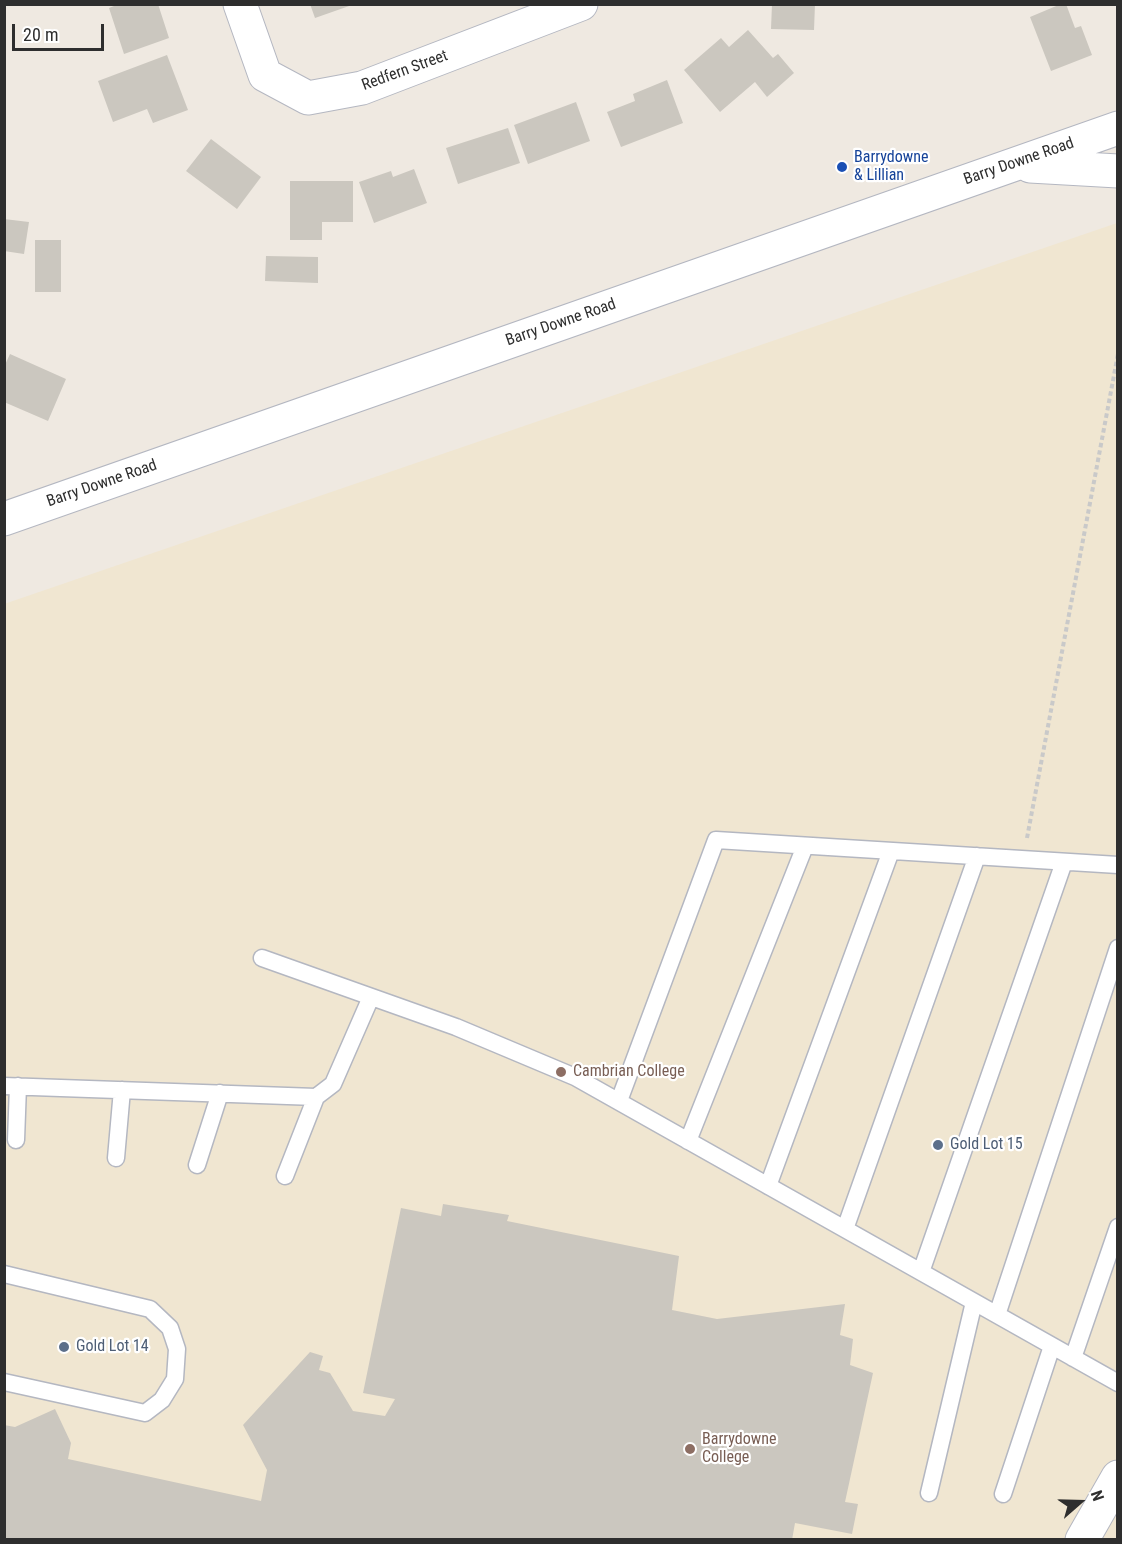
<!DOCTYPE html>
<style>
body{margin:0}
#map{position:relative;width:1122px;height:1544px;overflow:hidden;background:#efe9e1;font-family:"Roboto Condensed",sans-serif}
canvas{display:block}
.frame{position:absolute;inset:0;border:6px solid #2e2e2e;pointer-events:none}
.north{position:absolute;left:1050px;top:1472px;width:60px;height:60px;-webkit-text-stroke:4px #fff;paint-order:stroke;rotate:70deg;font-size:16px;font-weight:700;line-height:24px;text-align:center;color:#2e2e2e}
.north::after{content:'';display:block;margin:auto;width:21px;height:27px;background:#2e2e2e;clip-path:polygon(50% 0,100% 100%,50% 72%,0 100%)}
.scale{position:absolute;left:12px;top:24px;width:92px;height:27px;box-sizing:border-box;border:3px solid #2e2e2e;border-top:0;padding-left:8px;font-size:18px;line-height:21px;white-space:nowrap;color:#2e2e2e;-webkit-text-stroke:4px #fff;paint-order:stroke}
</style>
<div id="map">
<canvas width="1122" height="1544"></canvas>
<div class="frame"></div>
<div class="north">N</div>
<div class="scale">20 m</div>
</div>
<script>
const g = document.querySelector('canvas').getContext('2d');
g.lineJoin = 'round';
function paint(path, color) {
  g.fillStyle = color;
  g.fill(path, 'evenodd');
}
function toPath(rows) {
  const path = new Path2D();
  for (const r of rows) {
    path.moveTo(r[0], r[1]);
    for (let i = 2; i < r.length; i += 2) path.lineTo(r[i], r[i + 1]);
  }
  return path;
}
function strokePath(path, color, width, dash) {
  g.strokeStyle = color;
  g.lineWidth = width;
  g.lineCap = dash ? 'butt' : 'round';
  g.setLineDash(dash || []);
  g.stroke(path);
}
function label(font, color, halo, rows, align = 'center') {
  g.font = font + ' "Roboto Condensed",sans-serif';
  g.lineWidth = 4.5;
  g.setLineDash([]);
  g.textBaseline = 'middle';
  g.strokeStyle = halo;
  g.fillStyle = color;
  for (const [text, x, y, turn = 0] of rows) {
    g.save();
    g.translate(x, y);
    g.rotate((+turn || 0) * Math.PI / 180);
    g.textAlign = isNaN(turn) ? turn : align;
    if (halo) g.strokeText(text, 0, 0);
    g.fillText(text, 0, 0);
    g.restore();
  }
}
const education = toPath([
 [1117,223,1117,1539,5,1539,4,604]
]);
const building = toPath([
 [119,4,158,4,169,38,124,54,109,8],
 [310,4,352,4,352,5,315,18],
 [772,4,815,4,814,30,771,29],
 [1061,4,1066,4,1075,28,1081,26,1092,55,1051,71,1030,17],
 [748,30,773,58,778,54,794,73,767,97,755,82,720,112,684,70,721,38,729,47],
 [167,55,188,110,153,123,147,109,113,122,98,81],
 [667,80,683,123,621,147,607,112,635,101,633,94],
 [576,102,590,141,528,164,514,125],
 [508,128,520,163,458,184,446,148],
 [211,139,261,177,237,209,186,171],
 [414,169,427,203,374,223,359,182,391,171,393,177],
 [290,181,353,181,353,222,322,222,322,240,290,240],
 [4,219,29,222,24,254,4,251],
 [35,240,61,240,61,292,35,292],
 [266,256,318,257,318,283,265,281],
 [10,354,66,379,48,421,4,402,4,367],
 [443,1204,509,1215,507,1221,679,1256,672,1310,717,1319,845,1304,840,1335,853,1339,850,1365,873,1373,845,1502,858,1504,852,1534,795,1523,792,1540,4,1540,4,1425,15,1427,55,1409,71,1443,68,1459,261,1501,267,1470,243,1425,310,1352,323,1356,319,1370,330,1373,353,1411,385,1416,395,1399,363,1393,401,1208,441,1216]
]);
const path = toPath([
 [1027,838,1118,354]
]);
const service = toPath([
 [262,958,456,1027,575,1077,1118,1383],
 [4,1086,316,1097,333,1084,371,997],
 [619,1101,716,840,1118,865],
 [16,1140,18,1086],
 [688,1141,805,846],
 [116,1158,122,1090],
 [197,1165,220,1093],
 [285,1176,316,1097],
 [768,1186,891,851],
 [845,1229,977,856],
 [921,1272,1064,862],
 [4,1274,150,1309,170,1328,177,1349,175,1379,162,1400,145,1413,4,1382],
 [997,1315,1118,948],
 [1073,1358,1118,1227],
 [929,1493,974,1302],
 [1003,1494,1052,1346]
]);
const minor = toPath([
 [240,4,265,75,308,98,362,88,581,4],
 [1082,1540,1118,1477]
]);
const secondary = toPath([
 [1030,166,1118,171],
 [4,519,1118,128]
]);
const markers = [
 [842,167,6,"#1a4fb4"],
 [561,1072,6,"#8d6e63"],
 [938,1145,6,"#5c6f8a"],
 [64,1347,6,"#5c6f8a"],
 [690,1449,6,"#8d6e63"]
];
const streetNames = [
 ["Redfern Street",405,71,-20],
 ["Barry Downe Road",1019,162,-19],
 ["Barry Downe Road",561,323,-19],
 ["Barry Downe Road",102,484,-19]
];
const transitNames = [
 ["Barrydowne",854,158],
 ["& Lillian",854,176]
];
const educationNames = [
 ["Cambrian College",573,1072],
 ["Barrydowne",702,1440],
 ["College",702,1458]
];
const serviceNames = [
 ["Gold Lot 15",950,1145],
 ["Gold Lot 14",76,1347]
];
paint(education, '#f0e6d1');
paint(building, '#cbc7bf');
strokePath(service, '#b4b7c1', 19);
strokePath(minor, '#b4b7c1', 35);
strokePath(secondary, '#b4b7c1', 35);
strokePath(path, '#c9c9c9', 4, [4.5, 3]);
strokePath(service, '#fff', 16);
strokePath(minor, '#fff', 33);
strokePath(secondary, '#fff', 33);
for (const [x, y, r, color] of markers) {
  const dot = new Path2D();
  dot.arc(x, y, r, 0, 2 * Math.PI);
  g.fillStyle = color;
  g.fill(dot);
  strokePath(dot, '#fff', 2);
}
label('16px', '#2e2e2e', '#fff', streetNames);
label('16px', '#164399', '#fff', transitNames, 'left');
label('16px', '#785e54', '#fff', educationNames, 'left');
label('16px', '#4e5e75', '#fff', serviceNames, 'left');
</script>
